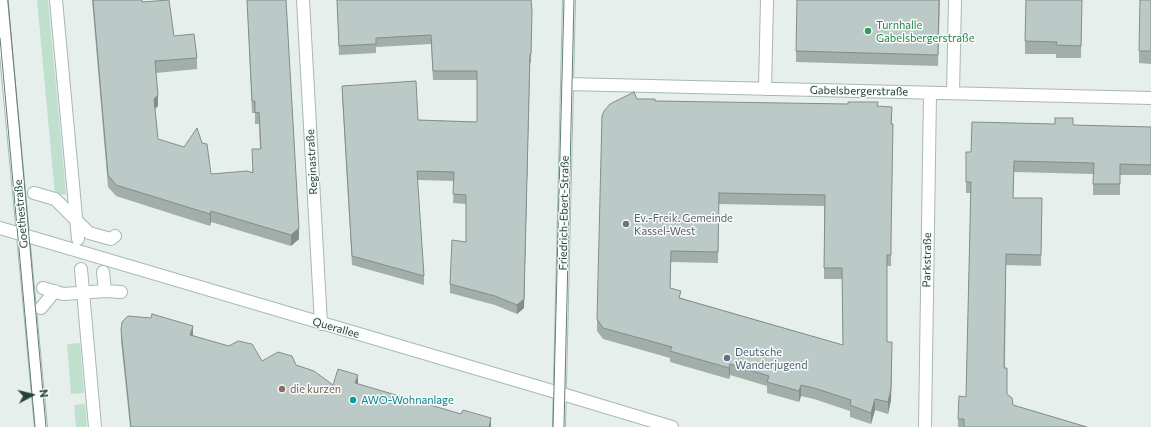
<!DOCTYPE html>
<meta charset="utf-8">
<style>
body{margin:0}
#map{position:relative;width:1151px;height:427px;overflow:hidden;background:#e6efec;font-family:Commissioner,sans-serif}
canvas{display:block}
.north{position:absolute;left:12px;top:375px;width:40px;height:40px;-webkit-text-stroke:3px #f7fbf9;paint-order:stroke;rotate:83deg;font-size:11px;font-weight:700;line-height:16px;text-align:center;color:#24423e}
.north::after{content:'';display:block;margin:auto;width:14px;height:18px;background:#24423e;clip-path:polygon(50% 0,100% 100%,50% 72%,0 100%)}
</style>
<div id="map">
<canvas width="1151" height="427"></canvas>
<div class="north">N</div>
</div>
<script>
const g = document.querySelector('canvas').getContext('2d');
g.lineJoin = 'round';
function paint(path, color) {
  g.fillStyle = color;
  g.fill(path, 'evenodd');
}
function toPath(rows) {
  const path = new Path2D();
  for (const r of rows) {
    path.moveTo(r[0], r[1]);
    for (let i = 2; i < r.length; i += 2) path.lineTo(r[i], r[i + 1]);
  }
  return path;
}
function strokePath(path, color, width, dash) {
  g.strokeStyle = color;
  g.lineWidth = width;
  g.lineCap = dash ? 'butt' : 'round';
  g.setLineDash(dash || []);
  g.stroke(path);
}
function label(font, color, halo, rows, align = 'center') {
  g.font = font + ' Commissioner,sans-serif';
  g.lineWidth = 3;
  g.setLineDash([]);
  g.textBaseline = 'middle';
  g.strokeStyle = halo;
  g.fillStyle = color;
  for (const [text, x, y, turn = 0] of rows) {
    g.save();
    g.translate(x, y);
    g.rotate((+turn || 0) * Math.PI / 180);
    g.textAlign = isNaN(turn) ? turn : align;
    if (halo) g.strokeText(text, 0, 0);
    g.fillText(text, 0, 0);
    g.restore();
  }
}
const green = toPath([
 [37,0,48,0,66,194,55,195],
 [80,343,84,393,71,394,67,344],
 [85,404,87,427,76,427,74,405]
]);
const pedestrian = toPath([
 [56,0,78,239],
 [34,193,55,199,89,233,111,239,115,236],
 [81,269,95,427],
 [43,288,63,294,105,291,103,272],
 [105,291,121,292],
 [41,308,55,291]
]);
const minor = toPath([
 [303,0,321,324],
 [567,84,1151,98],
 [765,89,767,0],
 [953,93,955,0],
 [925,427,930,93]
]);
const tertiary = toPath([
 [1,0,41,427],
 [559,393,672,427]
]);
const secondary = toPath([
 [0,228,559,393],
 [559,427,569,0]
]);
const tram = toPath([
 [8,0,46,427],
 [0,38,35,427],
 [553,427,564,0],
 [564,427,574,0]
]);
const wall = toPath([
 [92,0,142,0,142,2,174,36,197,58,197,69,156,73,158,106,155,109,158,139,211,174,252,172,260,149,259,124,255,124,255,113,252,113,247,0,286,0,299,239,291,246,211,222,210,226,116,196,108,187],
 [337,0,531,0,532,11,531,63,530,63,524,308,517,314,495,305,450,293,450,284,466,242,466,204,453,203,454,181,417,180,424,276,424,285,352,265,342,95,342,86,418,120,477,122,477,80,433,80,431,44,376,47,376,53,339,55],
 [940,0,938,66,796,62,796,51],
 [1082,0,1081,58,1056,58,1056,54,1025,54,1025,41],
 [1151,0,1151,64,1139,63,1139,51],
 [637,99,655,101,892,107,891,266,887,266,887,342,892,353,891,400,888,414,875,410,871,424,850,417,850,411,814,399,801,396,799,402,767,393,767,386,730,375,729,379,670,362,670,358,603,339,597,331,597,319],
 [719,204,824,206,824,279,842,279,843,345,681,298,670,288,671,262,718,263],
 [1073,125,1151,127,1151,175,1120,175,1120,195,1093,195,1093,174,1014,172,1013,198,1042,198,1041,266,1006,265,1005,368,1007,394,1013,405,1087,427,958,427,958,419,966,397,971,193,966,193,966,152,971,152],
 [151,318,193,335,262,361,296,365,333,385,358,384,491,427,130,427,121,341,121,330]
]);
const shadedWall = toPath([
 [530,54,524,308,517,314,517,305],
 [158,95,158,106,154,110,154,99],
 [211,211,211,222,210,226,210,214],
 [299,228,299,239,291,246,291,235],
 [193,326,193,338,190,335],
 [892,353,891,400,888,414,888,402],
 [730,364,730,375,729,379,729,368],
 [358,375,358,386,355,383],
 [801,385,801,396,799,402,799,391],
 [875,399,875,410,871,424,871,413],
 [491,418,491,427,489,427]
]);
const building = toPath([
 [93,0,142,0,142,2,169,0,174,36,194,34,197,58,155,61,158,95,154,99,158,139,184,147,197,128,202,143,207,144,211,174,247,171,253,173,252,149,261,149,259,112,255,113,255,101,252,101,247,0,286,0,299,228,291,235,211,211,210,214,116,185,108,175,93,0],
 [337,0,531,0,532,11,531,54,530,54,524,299,517,305,495,296,450,284,452,240,466,242,466,195,453,194,454,172,417,171,424,276,352,256,342,86,416,81,418,120,477,122,477,71,433,71,431,35,376,38,376,44,339,46,337,0],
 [797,0,939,0,938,55,796,51,797,0],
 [1026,0,1082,0,1081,46,1056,45,1057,42,1025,41,1026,0],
 [1140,0,1151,0,1151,51,1139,51,1140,0],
 [634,92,637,99,655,99,655,101,848,104,848,102,878,102,877,106,892,107,891,124,893,124,891,238,891,255,887,255,887,342,892,342,891,389,888,402,875,399,871,413,850,405,851,400,814,388,801,385,799,391,767,382,769,376,730,364,729,368,670,351,672,347,603,328,597,319,602,116,604,111,610,104,634,92],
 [719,193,825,195,824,268,842,268,843,345,679,298,681,291,670,288,671,251,718,252,719,193],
 [1055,118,1073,118,1073,125,1151,127,1151,165,1120,164,1120,184,1093,184,1094,163,1014,161,1013,198,1042,198,1041,255,1006,254,1004,368,1007,368,1007,394,1012,398,1013,405,1087,427,964,427,964,419,958,419,959,396,966,397,971,182,966,182,966,152,971,152,972,122,1055,124,1055,118],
 [152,314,193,326,190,335,229,346,238,341,252,344,262,361,278,352,292,356,296,365,314,371,333,385,338,369,358,375,355,383,461,414,463,410,491,418,489,427,131,427,121,330,122,322,128,316,151,318,152,314]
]);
const markers = [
 [868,31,4,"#2e9e5b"],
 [626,224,4,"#6b7280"],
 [727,358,4,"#5c6f8a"],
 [282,389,4,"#8d6e63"],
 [353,400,4,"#0f9aa8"]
];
const leisureNames = [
 ["Turnhalle",876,25],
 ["Gabelsbergerstraße",876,38]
];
const streetNames = [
 ["Gabelsbergerstraße",859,91,1],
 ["Reginastraße",312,162,-93],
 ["Friedrich-Ebert-Straße",564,213,-89],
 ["Goethestraße",21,214,-95],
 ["Parkstraße",927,260,-89],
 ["Querallee",336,328,16]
];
const worshipNames = [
 ["Ev.-Freik. Gemeinde",634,218],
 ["Kassel-West",634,231]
];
const serviceNames = [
 ["Deutsche",735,352],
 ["Wanderjugend",735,365]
];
const educationNames = [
 ["die kurzen",290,389]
];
const cultureNames = [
 ["AWO-Wohnanlage",361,400]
];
paint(green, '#bfe0cd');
strokePath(pedestrian, '#a8b8b4', 14);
strokePath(minor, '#a8b8b4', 14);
strokePath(tertiary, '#a8b8b4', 14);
strokePath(secondary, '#a4bbb6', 14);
strokePath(pedestrian, '#fff', 12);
strokePath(minor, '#fff', 12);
strokePath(tertiary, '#fff', 12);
strokePath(secondary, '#fff', 12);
strokePath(tram, '#5f7d79', 1);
paint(wall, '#a1aeaa');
paint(shadedWall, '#838d8b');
paint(building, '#bbcac6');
strokePath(building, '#838d8b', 1);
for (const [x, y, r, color] of markers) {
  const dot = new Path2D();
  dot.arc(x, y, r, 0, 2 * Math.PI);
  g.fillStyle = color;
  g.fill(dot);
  strokePath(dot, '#f7fbf9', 1.5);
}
label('11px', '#27864d', '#f7fbf9', leisureNames, 'left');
label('11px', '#24423e', '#f7fbf9', streetNames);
label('11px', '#5b616d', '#f7fbf9', worshipNames, 'left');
label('11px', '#4e5e75', '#f7fbf9', serviceNames, 'left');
label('11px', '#785e54', '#f7fbf9', educationNames, 'left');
label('11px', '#0d838f', '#f7fbf9', cultureNames, 'left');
</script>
